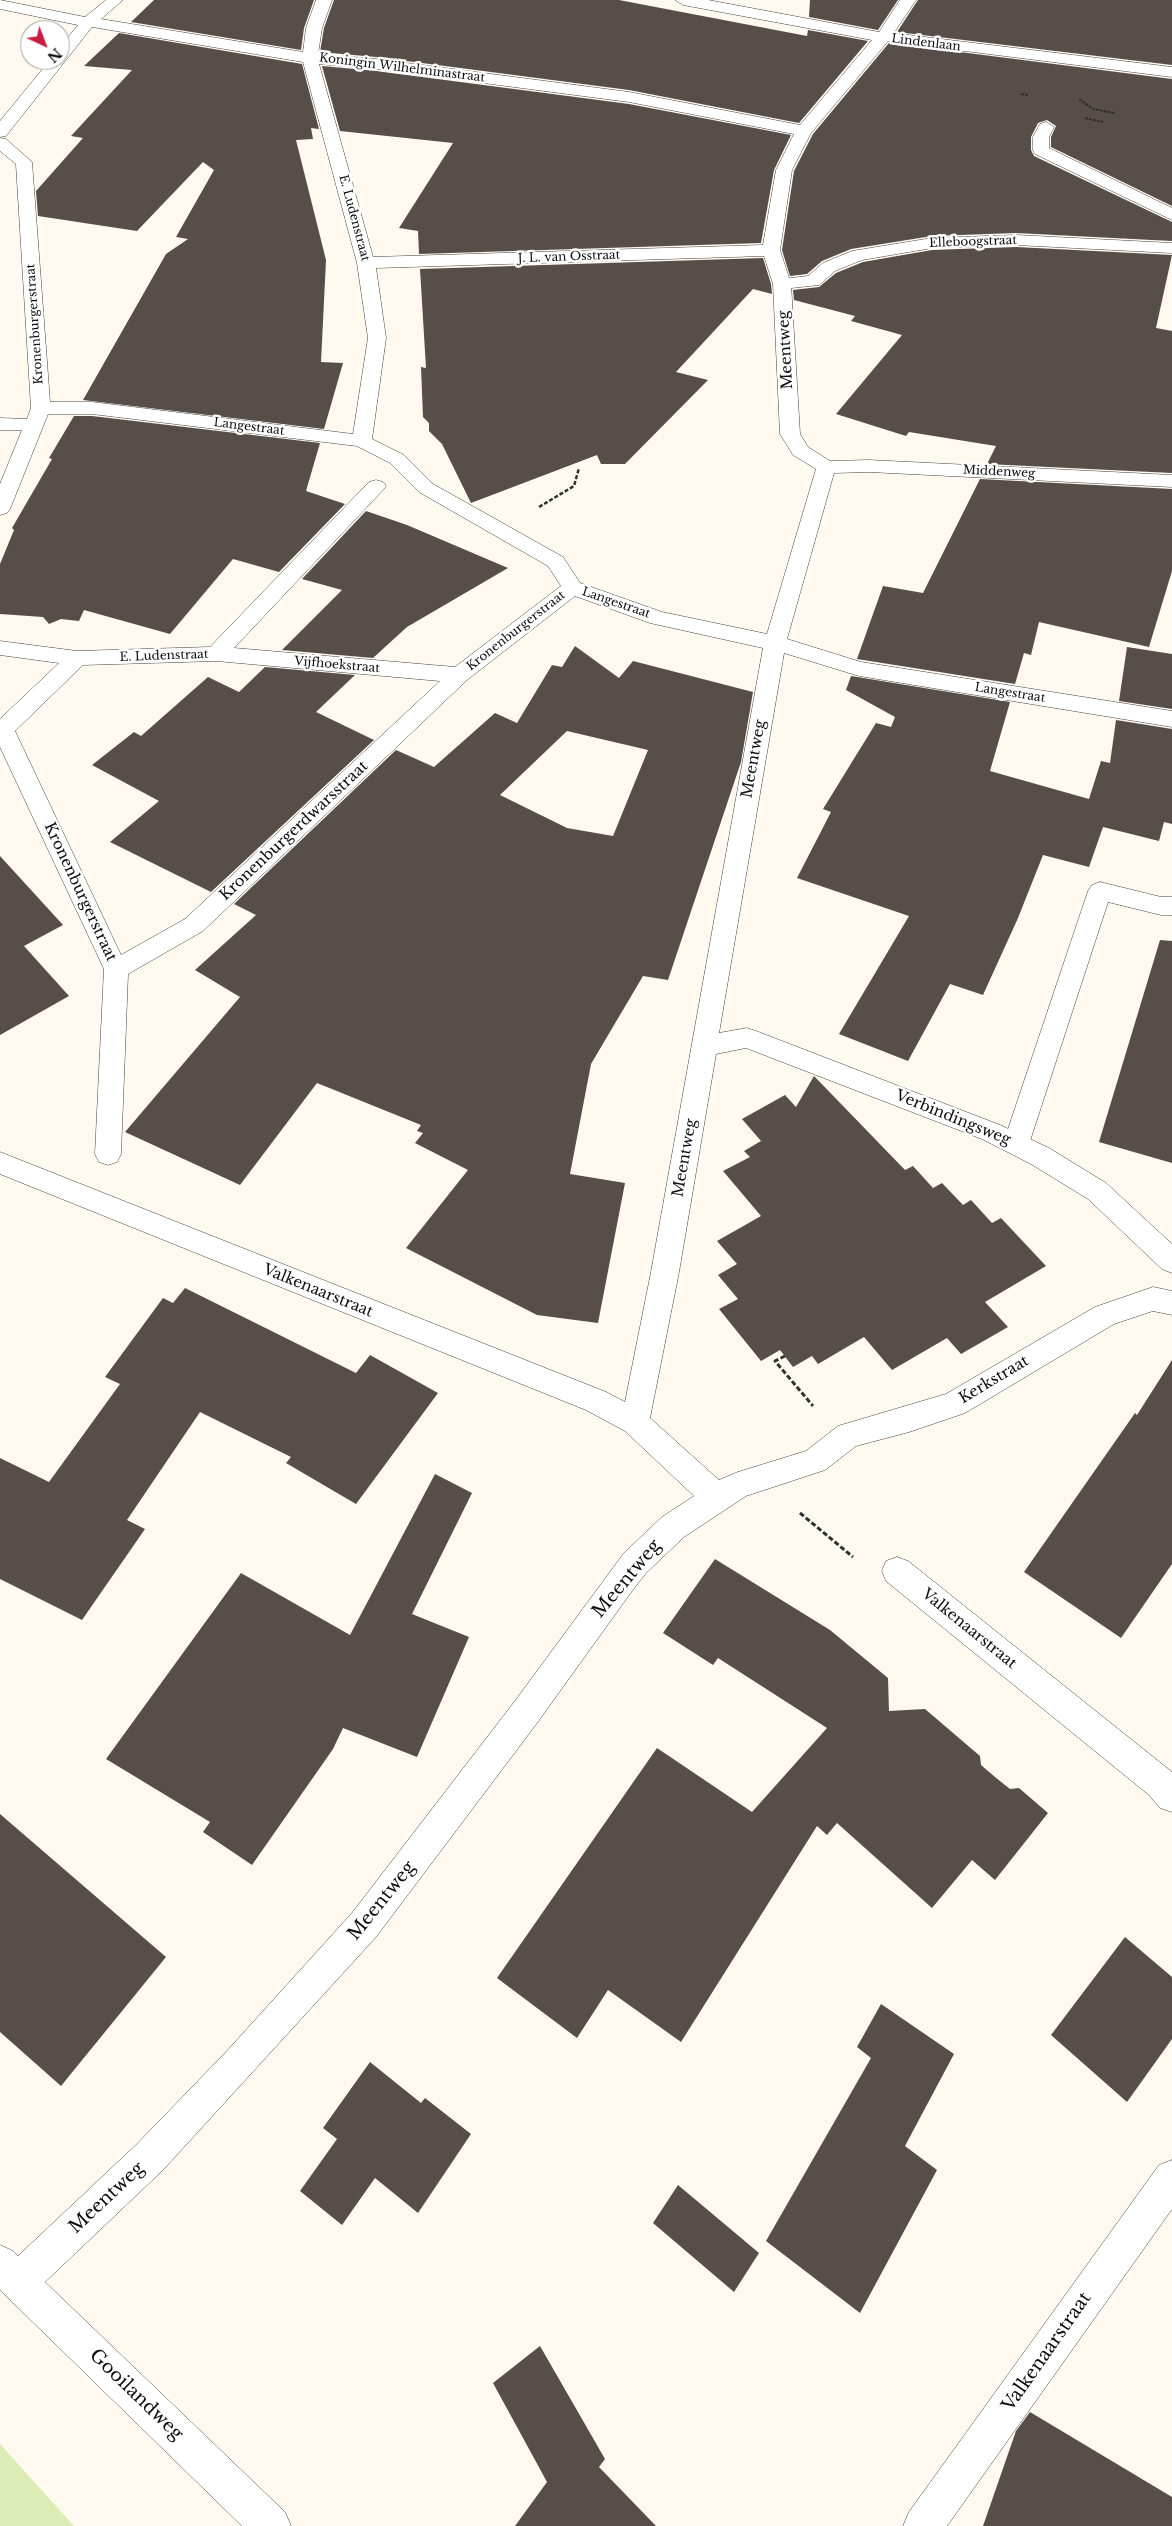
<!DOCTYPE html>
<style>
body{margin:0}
#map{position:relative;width:1172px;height:2526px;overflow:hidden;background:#fff9ef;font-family:"Libre Baskerville",serif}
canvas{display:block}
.north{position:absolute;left:20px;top:20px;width:50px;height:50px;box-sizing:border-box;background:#fff;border:1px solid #9f9f9f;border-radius:50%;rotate:137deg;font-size:14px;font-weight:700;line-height:20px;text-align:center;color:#0e0e0e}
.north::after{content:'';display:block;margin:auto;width:18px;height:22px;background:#c81c3f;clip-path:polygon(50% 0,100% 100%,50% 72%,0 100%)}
</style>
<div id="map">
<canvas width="1172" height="2526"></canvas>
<div class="north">N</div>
</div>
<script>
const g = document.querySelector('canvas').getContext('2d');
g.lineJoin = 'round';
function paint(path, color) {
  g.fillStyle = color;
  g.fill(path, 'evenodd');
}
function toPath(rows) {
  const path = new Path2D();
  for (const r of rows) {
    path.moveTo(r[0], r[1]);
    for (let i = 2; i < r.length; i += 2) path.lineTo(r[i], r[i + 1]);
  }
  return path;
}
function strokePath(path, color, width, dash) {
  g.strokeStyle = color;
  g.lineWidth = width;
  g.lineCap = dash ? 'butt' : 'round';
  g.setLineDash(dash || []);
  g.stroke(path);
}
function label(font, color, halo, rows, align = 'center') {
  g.font = font + ' "Libre Baskerville",serif';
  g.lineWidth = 5;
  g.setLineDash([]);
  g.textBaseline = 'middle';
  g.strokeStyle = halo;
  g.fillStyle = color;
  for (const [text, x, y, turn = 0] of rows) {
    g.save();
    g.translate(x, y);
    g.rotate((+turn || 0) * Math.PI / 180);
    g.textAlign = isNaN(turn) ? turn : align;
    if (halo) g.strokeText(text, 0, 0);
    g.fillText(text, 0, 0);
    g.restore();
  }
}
const green = toPath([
 [0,2444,74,2526,0,2526]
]);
const building = toPath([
 [154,0,314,0,304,28,301,50,131,22],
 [334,0,619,0,807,36,808,30,868,41,799,123,629,90,376,57,320,52,324,28],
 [810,0,898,0,878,30,809,17],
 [918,0,1172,0,1172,65,897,32],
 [119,33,302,64,319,129,311,128,313,139,296,140,326,260,321,362,343,363,324,429,83,400,166,254,188,239,176,237,214,170,203,162,137,231,38,216,36,191,83,138,71,136,132,70,84,66],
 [889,43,1172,79,1172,206,1051,147,1051,137,1056,126,1047,120,1038,123,1031,137,1031,150,1034,156,1172,222,1172,241,1016,233,932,236,851,249,822,261,807,274,790,276,782,250,794,171,813,134],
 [322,66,376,71,629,104,791,135,774,170,761,243,419,254,418,231,399,228,453,143,340,131],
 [1016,247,1172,255,1156,328,1172,331,1172,473,987,464,996,446,909,432,906,436,836,414,902,335,851,321,855,316,794,300,793,290,819,287,836,273,863,262,932,250],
 [763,258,771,284,772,294,753,289,676,372,708,380,625,464,601,464,597,455,471,503,442,444,429,431,429,423,423,417,421,367,426,368,420,269],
 [74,416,92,416,320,443,306,491,345,504,279,572,233,559,170,634,84,610,79,621,61,619,49,624,43,617,0,614,0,564,14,530,12,528,52,459,49,458],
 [980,479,1172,489,1172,571,1149,647,1039,622,1031,655,1024,653,1015,684,857,659,883,586,923,593],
 [366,511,407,525,508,568,407,627,373,658,282,650,342,590,302,579],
 [575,646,619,678,633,661,753,692,741,762,668,980,643,976,591,1064,570,1174,625,1183,598,1323,537,1315,406,1248,468,1170,415,1143,423,1133,417,1131,421,1125,317,1083,240,1185,125,1132,240,997,195,970,256,915,234,904,396,750,434,767,495,713,517,723,552,665,562,667],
 [567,731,648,750,613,836,567,828,500,795],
 [1127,647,1172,654,1172,709,1119,701],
 [265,667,355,675,316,712,374,740,211,892,110,842,159,801,92,765,134,732,141,736,208,677,239,692],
 [851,676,1010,702,990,771,1089,799,1101,761,1110,763,1116,720,1172,729,1172,824,1164,822,1159,841,1103,827,1089,867,1043,855,1018,918,983,995,950,984,908,1061,839,1034,909,916,797,878,831,812,823,809,876,723,891,727,895,717,846,690],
 [0,856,63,925,24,946,69,996,0,1035],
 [1160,940,1172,941,1172,1163,1099,1142],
 [814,1076,905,1170,913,1166,933,1188,942,1183,963,1205,971,1200,992,1223,1001,1218,1046,1266,985,1302,1008,1327,961,1354,947,1338,892,1370,864,1337,818,1364,812,1356,793,1367,780,1350,761,1361,719,1309,738,1299,718,1275,737,1264,717,1241,761,1216,723,1171,750,1157,744,1151,761,1141,742,1119,785,1095,796,1107],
 [185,1288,356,1373,370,1355,438,1393,356,1504,286,1463,291,1457,200,1412,127,1520,145,1529,82,1620,0,1579,0,1458,49,1482,120,1384,105,1377,163,1298,173,1303],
 [1172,1360,1172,1564,1121,1638,1024,1572,1135,1413,1137,1415],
 [435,1474,472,1493,412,1614,469,1637,417,1757,343,1728,333,1749,252,1865,203,1832,210,1822,106,1759,241,1573,350,1635],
 [715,1559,830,1630,888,1678,889,1711,925,1709,980,1756,981,1765,995,1777,1010,1789,1019,1788,1048,1813,995,1880,972,1860,932,1908,837,1823,827,1835,817,1826,681,2042,608,1990,577,2038,497,1978,657,1748,752,1812,827,1728,718,1658,713,1665,663,1633],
 [0,1814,166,1957,61,2086,0,2032],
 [1125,1937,1172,1977,1172,2039,1127,2102,1051,2035],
 [881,2004,954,2054,905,2146,937,2170,860,2313,766,2241,871,2058,857,2047],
 [370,2062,421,2103,425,2098,471,2134,418,2213,375,2178,342,2225,300,2191,337,2139,323,2128],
 [678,2185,759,2253,734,2292,653,2223],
 [540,2346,605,2459,599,2467,656,2526,515,2526,547,2482,493,2383],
 [1030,2412,1172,2497,1172,2526,983,2526,1016,2431]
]);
const pathFar2 = toPath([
 [1021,94,1028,95],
 [1079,99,1093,109,1115,113],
 [1085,118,1103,122]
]);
const pathFar1 = toPath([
 [539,507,574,486,579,468]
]);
const path = toPath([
 [785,1356,775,1361,813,1406],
 [800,1513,853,1557]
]);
const service = toPath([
 [1100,882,1161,897,1172,897,1172,915,1161,915,1108,902,1029,1144,1025,1151,1016,1155,1007,1151,1003,1144,1088,891,1092,885,1100,882]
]);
const pedestrian = toPath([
 [883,32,1172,67,1172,77,877,40,875,37,877,34,883,32],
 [932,238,938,239,941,243,938,247,862,260,835,271,819,285,782,289,776,288,773,284,776,280,782,279,808,276,823,263,852,251,932,238]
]);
const minor = toPath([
 [0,0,85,17,106,0,123,0,101,19,303,52,306,28,316,0,332,0,322,28,318,54,376,59,629,92,800,125,872,40,683,5,675,0,708,0,879,32,900,0,916,0,889,40,811,133,792,170,780,250,791,284,800,434,808,447,830,461,869,460,1172,475,1172,487,869,472,834,473,787,639,861,662,1172,711,1172,727,859,676,784,653,719,1033,747,1028,756,1031,1000,1125,1049,1148,1106,1183,1172,1244,1172,1273,1162,1269,1088,1199,1031,1164,982,1139,746,1048,716,1054,679,1272,650,1418,719,1480,738,1472,806,1451,838,1426,946,1394,1095,1307,1153,1287,1172,1291,1172,1315,1153,1311,1114,1324,965,1413,909,1432,856,1446,825,1470,746,1496,684,1537,646,1573,632,1591,537,1723,376,1937,163,2170,45,2282,285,2512,291,2526,242,2526,0,2290,0,2245,13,2251,18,2256,137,2144,226,2052,352,1913,515,1701,624,1553,662,1517,694,1496,625,1431,586,1410,0,1174,0,1152,606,1392,625,1402,651,1272,763,648,650,623,575,596,467,680,203,931,128,974,121,1154,117,1162,108,1165,99,1162,95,1154,104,969,0,747,0,719,59,663,0,655,0,641,77,651,210,647,369,482,376,480,383,482,386,486,383,490,234,648,455,667,561,586,548,566,419,492,390,463,357,446,92,414,48,414,10,509,7,513,0,515,0,484,22,430,0,430,0,418,27,419,31,408,16,164,0,151,0,138,6,139,32,162,50,402,92,402,353,434,368,338,357,263,303,62,92,27,6,136,0,137,0,121,50,60,60,60,60,47,78,25,0,9,0,0],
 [319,64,376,69,629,102,794,134,776,170,763,245,373,257,319,64],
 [764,256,773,284,780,434,793,455,816,469,767,634,662,612,580,583,563,557,433,484,404,455,372,439,386,338,376,268,764,256],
 [216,661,440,681,185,919,121,955,15,731,83,665,216,661],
 [1046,122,1054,127,1049,137,1049,148,1172,208,1172,220,1035,154,1033,150,1033,137,1040,124,1046,122],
 [1016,235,1172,243,1172,253,1016,245,932,248,926,247,923,243,926,239,932,238,1016,235],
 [897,1557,908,1561,1172,1772,1172,1812,1160,1808,1149,1795,886,1581,882,1571,886,1561,897,1557],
 [1172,2160,1172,2209,947,2526,903,2526,909,2512,1159,2165,1172,2160]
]);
const farStreetnames = [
 ["Lindenlaan",926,43,7],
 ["Koningin Wilhelminastraat",402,68,7],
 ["E. Ludenstraat",354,218,75],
 ["Elleboogstraat",973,242,-2],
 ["J. L. van Osstraat",569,257,-2],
 ["Kronenburgerstraat",35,324,-94],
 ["Langestraat",249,427,7],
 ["Middenweg",999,472,3],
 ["Langestraat",616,603,19],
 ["Kronenburgerstraat",516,631,-38],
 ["E. Ludenstraat",164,656,-2],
 ["Vijfhoekstraat",337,665,5],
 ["Langestraat",1010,693,9]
];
const streetNames = [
 ["Meentweg",786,350,-93],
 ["Meentweg",754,759,-80],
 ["Kronenburgerdwarsstraat",294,831,-43],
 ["Kronenburgerstraat",80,892,65],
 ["Verbindingsweg",953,1118,22],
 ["Meentweg",685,1158,-80],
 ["Valkenaarstraat",318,1291,22],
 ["Kerkstraat",994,1380,-31],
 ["Valkenaarstraat",969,1629,39]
];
const nearStreetnames = [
 ["Meentweg",627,1579,-50],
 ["Meentweg",382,1901,-51],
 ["Meentweg",107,2198,-43],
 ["Valkenaarstraat",1047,2352,-55],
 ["Gooilandweg",136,2395,44]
];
paint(green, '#dbecb5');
paint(building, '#574d49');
strokePath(service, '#414141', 1);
strokePath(pedestrian, '#414141', 1);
strokePath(minor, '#414141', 1);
strokePath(pathFar2, '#303030', 2, [3, 1]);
strokePath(pathFar1, '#303030', 2.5, [4, 2]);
strokePath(path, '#303030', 3, [5, 2.5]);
paint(service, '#fff');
paint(pedestrian, '#fff');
paint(minor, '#fff');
label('12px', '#0e0e0e', '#fff', farStreetnames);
label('15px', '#0e0e0e', '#fff', streetNames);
label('18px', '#0e0e0e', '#fff', nearStreetnames);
</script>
